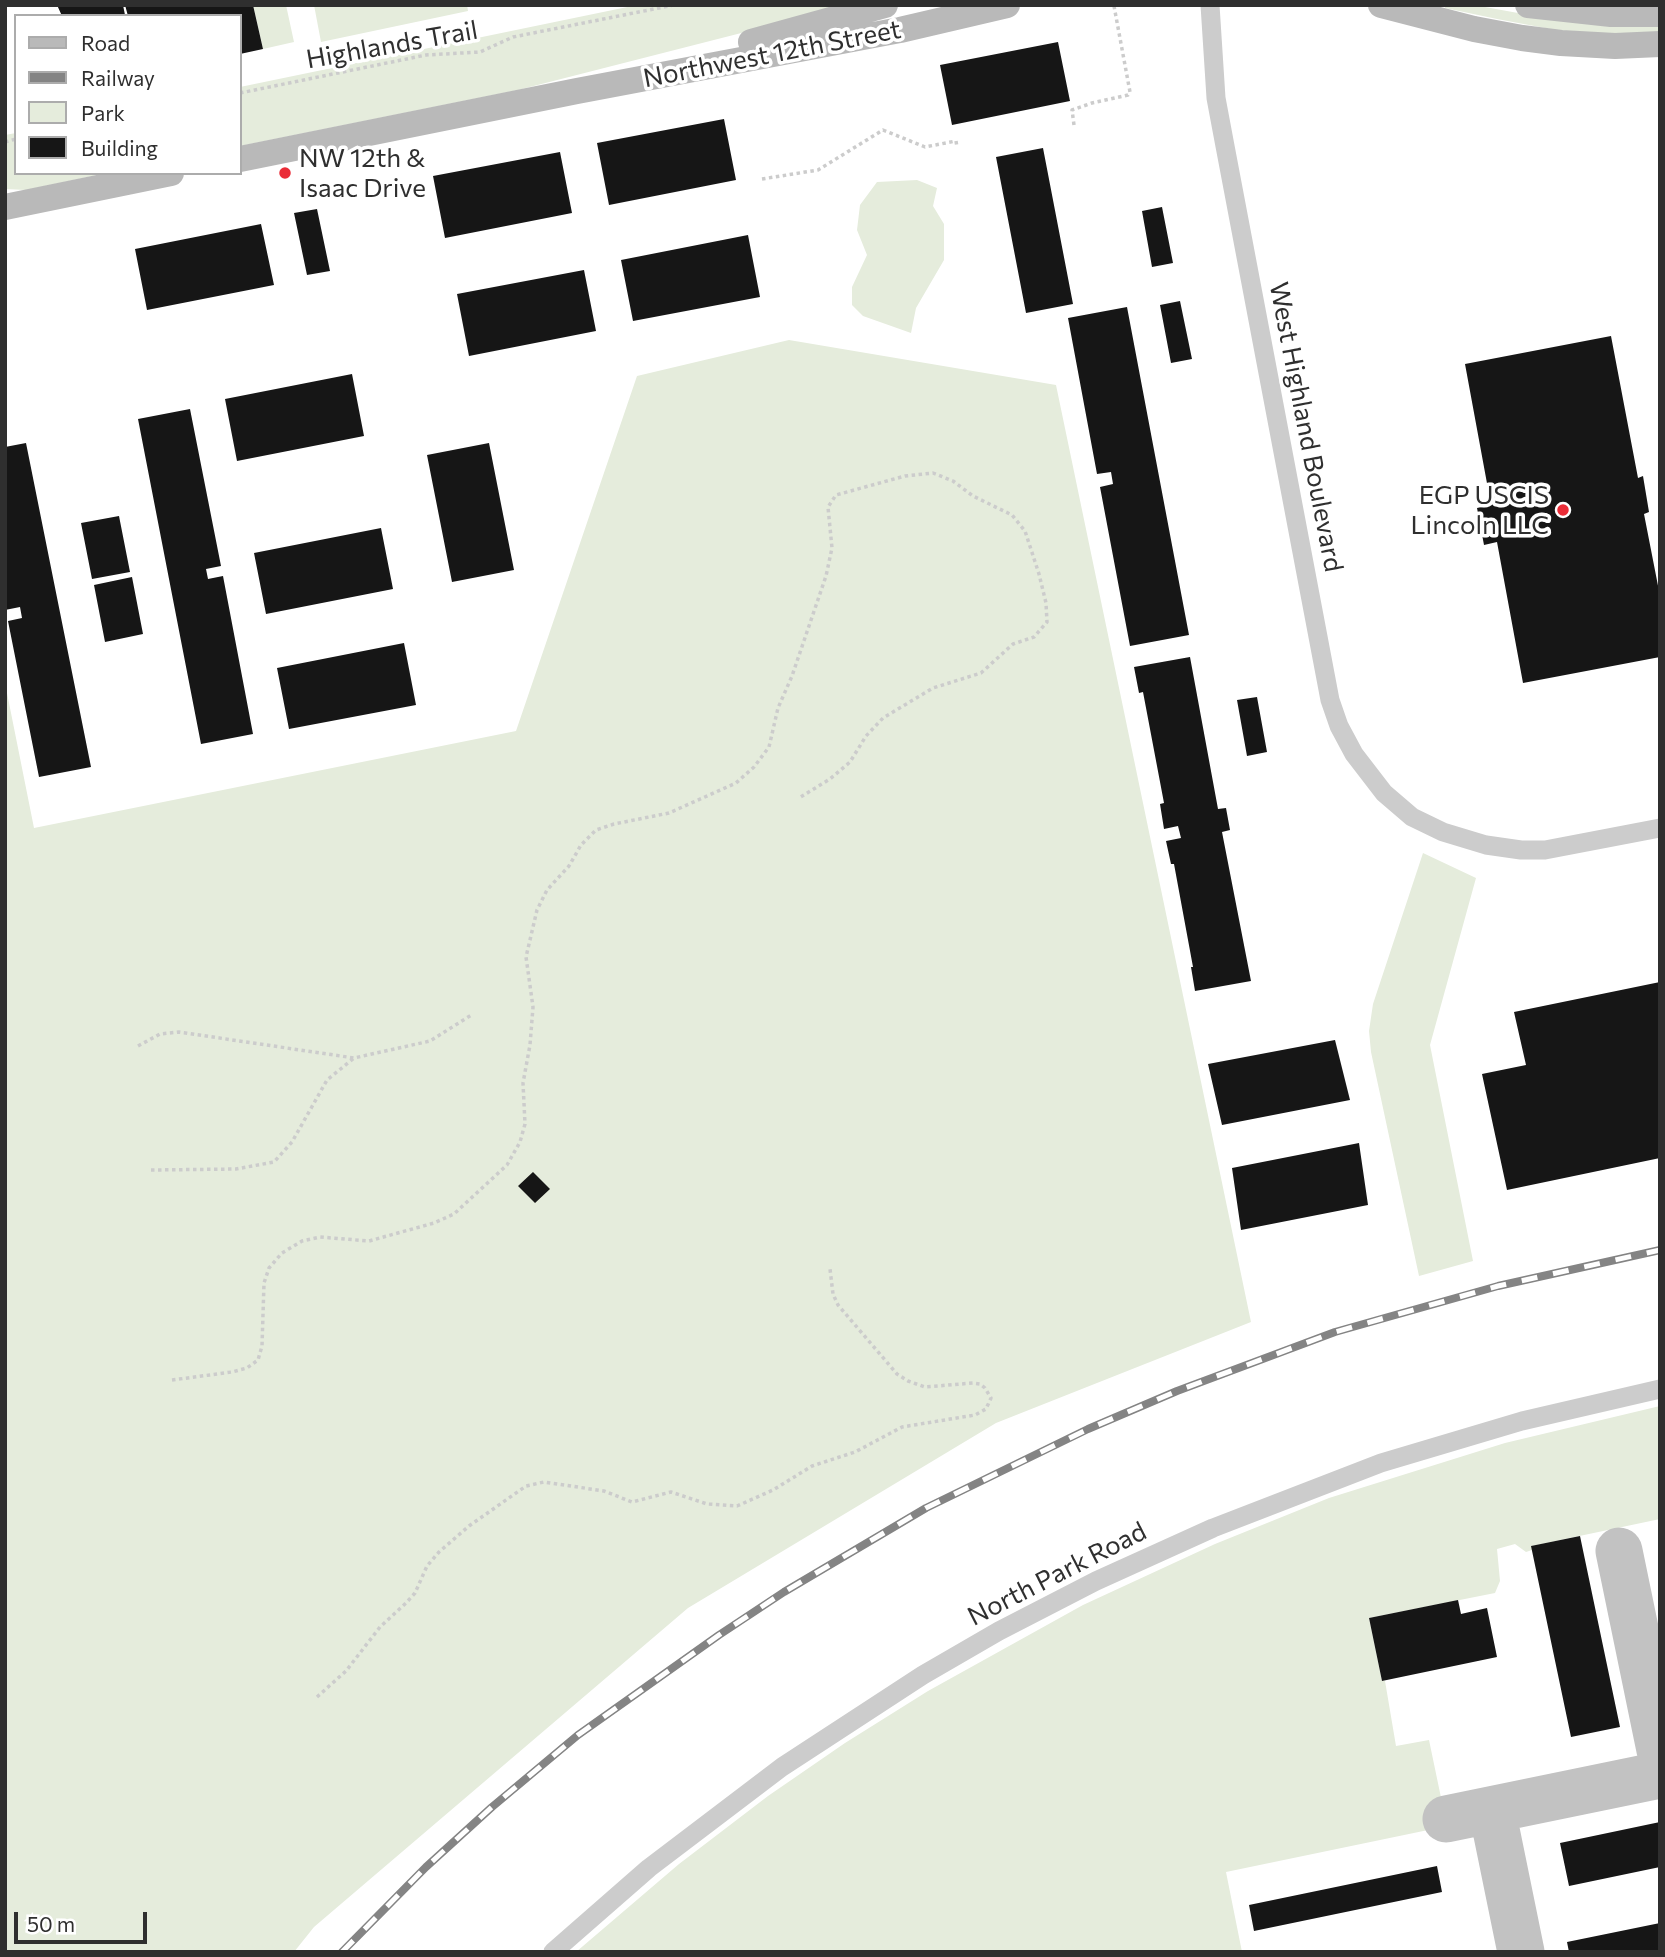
<!DOCTYPE html>
<style>
body{margin:0}
#map{position:relative;width:1665px;height:1957px;overflow:hidden;background:#fff;font-family:Commissioner,sans-serif}
canvas{display:block}
.frame{position:absolute;inset:0;border:7px solid #2f2f2f;pointer-events:none}
.legend{position:absolute;left:14px;top:14px;width:228px;height:161px;box-sizing:border-box;background:#fff;border:2px solid #acacac;margin:0;padding:9px 12px;list-style:none;font-size:21px;color:#2f2f2f}
.legend li{display:flex;align-items:center;gap:14px;height:35px}
.legend b{width:35px;border:2px solid #acacac}
.scale{position:absolute;left:14px;top:1912px;width:133px;height:32px;box-sizing:border-box;border:4px solid #2f2f2f;border-top:0;padding-left:9px;font-size:21px;line-height:24px;white-space:nowrap;color:#2f2f2f;-webkit-text-stroke:5px #fff;paint-order:stroke}
</style>
<div id="map">
<canvas width="1665" height="1957"></canvas>
<div class="frame"></div>
<ul class="legend">
<li><b style="height:9px;background:#b9b9b9"></b>Road</li>
<li><b style="height:9px;background:#848484"></b>Railway</li>
<li><b style="height:19px;background:#e5ecdc"></b>Park</li>
<li><b style="height:19px;background:#161616"></b>Building</li>
</ul>
<div class="scale">50 m</div>
</div>
<script>
const g = document.querySelector('canvas').getContext('2d');
g.lineJoin = 'round';
function paint(path, color) {
  g.fillStyle = color;
  g.fill(path, 'evenodd');
}
function toPath(rows) {
  const path = new Path2D();
  for (const r of rows) {
    path.moveTo(r[0], r[1]);
    for (let i = 2; i < r.length; i += 2) path.lineTo(r[i], r[i + 1]);
  }
  return path;
}
function strokePath(path, color, width, dash) {
  g.strokeStyle = color;
  g.lineWidth = width;
  g.lineCap = dash ? 'butt' : 'round';
  g.setLineDash(dash || []);
  g.stroke(path);
}
function label(font, color, halo, rows, align = 'center') {
  g.font = font + ' Commissioner,sans-serif';
  g.lineWidth = 7;
  g.setLineDash([]);
  g.textBaseline = 'middle';
  g.strokeStyle = halo;
  g.fillStyle = color;
  for (const [text, x, y, turn = 0] of rows) {
    g.save();
    g.translate(x, y);
    g.rotate((+turn || 0) * Math.PI / 180);
    g.textAlign = isNaN(turn) ? turn : align;
    if (halo) g.strokeText(text, 0, 0);
    g.fillText(text, 0, 0);
    g.restore();
  }
}
const green = toPath([
 [253,5,286,5,294,42,263,49],
 [314,5,467,5,468,11,321,42],
 [637,5,851,5,518,90,240,146,240,87],
 [1445,5,1474,5,1562,21,1660,24,1660,33,1608,34,1561,31,1497,19,1445,8],
 [16,133,16,173,107,173,26,190,5,189,5,135],
 [917,180,937,188,933,206,944,224,944,260,916,308,911,333,863,316,852,305,852,287,867,255,857,230,860,205,877,182],
 [789,340,1056,385,1251,1322,996,1423,688,1608,314,1927,294,1952,5,1952,5,683,34,828,516,731,637,376],
 [1423,853,1476,878,1430,1045,1473,1261,1419,1276,1371,1052,1369,1031,1373,1004],
 [1660,1406,1660,1519,1532,1546,1532,1550,1526,1552,1515,1544,1497,1549,1500,1581,1495,1593,1369,1618,1382,1681,1385,1681,1396,1746,1429,1740,1444,1812,1433,1829,1226,1872,1242,1952,576,1952,679,1864,768,1796,845,1743,928,1691,1083,1605,1215,1544,1329,1498,1505,1443]
]);
const taxiway = toPath([
 [1619,1551,1660,1750],
 [1492,1810,1521,1952],
 [1446,1819,1660,1775]
]);
const building = toPath([
 [57,5,123,5,125,15,62,16],
 [125,5,253,5,263,49,240,54,240,16,128,16],
 [1058,42,1070,101,952,125,940,65],
 [724,119,736,180,609,205,597,143],
 [1043,148,1073,304,1026,313,996,157],
 [560,152,572,213,445,238,433,176],
 [1162,207,1173,263,1152,267,1142,211],
 [317,209,330,271,307,275,294,213],
 [261,224,274,285,147,310,135,249],
 [748,235,760,297,633,321,621,260],
 [584,270,596,331,469,356,457,294],
 [1180,301,1192,359,1171,363,1160,305],
 [1127,307,1189,635,1130,646,1100,487,1113,484,1111,472,1097,474,1068,318],
 [1611,336,1638,478,1643,476,1649,512,1644,514,1660,596,1660,657,1523,683,1497,542,1484,545,1477,508,1491,505,1465,364],
 [352,374,364,436,237,461,225,399],
 [190,409,221,566,206,569,208,579,223,576,253,734,201,744,138,419],
 [26,443,91,767,39,777,8,621,22,618,20,607,5,610,5,447],
 [489,443,514,570,452,582,427,455],
 [119,516,130,572,92,579,81,523],
 [381,528,393,589,266,614,254,553],
 [132,577,143,634,105,642,94,585],
 [404,643,416,705,289,729,277,668],
 [1190,657,1218,809,1226,808,1230,830,1222,832,1251,981,1195,991,1191,967,1193,967,1174,864,1171,864,1166,841,1181,838,1178,826,1164,829,1160,804,1164,803,1143,692,1139,693,1134,667],
 [1257,697,1267,752,1247,756,1237,700],
 [1660,982,1660,1158,1507,1190,1482,1074,1526,1065,1514,1012],
 [1335,1040,1350,1100,1222,1125,1208,1064],
 [1359,1143,1368,1205,1241,1230,1232,1168],
 [533,1172,550,1189,535,1203,518,1186],
 [1580,1536,1620,1727,1571,1737,1531,1546],
 [1458,1600,1461,1614,1487,1608,1497,1657,1382,1681,1369,1618],
 [1660,1822,1660,1867,1569,1886,1560,1843],
 [1437,1866,1442,1892,1254,1931,1249,1905],
 [1660,1923,1660,1952,1569,1952,1567,1942]
]);
const path = toPath([
 [240,93,426,55,480,52,513,37,674,5],
 [1074,125,1072,110,1092,103,1128,95,1130,92,1114,6],
 [5,142,16,139],
 [762,179,818,170,883,130,925,147,956,141,957,147],
 [138,1046,160,1034,179,1032,354,1058,430,1041,473,1014],
 [151,1170,236,1169,274,1162,292,1142,327,1080,354,1058],
 [172,1380,232,1372,247,1368,258,1360,262,1346,264,1283,269,1268,282,1253,302,1241,320,1237,369,1241,434,1223,454,1214,507,1165,520,1142,525,1124,523,1083,530,1045,533,1007,526,957,537,910,547,890,569,866,581,845,596,830,614,824,669,813,736,783,754,767,769,747,778,708,792,676,826,576,832,548,828,507,836,495,905,476,933,473,953,481,973,496,1012,515,1025,531,1039,574,1046,603,1047,622,1034,637,1013,644,981,673,933,688,883,718,866,736,850,762,830,779,799,798],
 [317,1697,346,1671,380,1627,406,1603,415,1593,427,1566,439,1552,469,1526,526,1486,544,1482,604,1491,632,1502,671,1492,707,1504,737,1506,773,1490,812,1466,855,1452,902,1427,975,1415,986,1409,991,1398,985,1388,980,1384,973,1383,925,1387,908,1381,897,1374,838,1305,833,1294,830,1269]
]);
const minor = toPath([
 [1210,5,1216,98,1225,146,1330,700,1339,726,1354,754,1384,793,1412,817,1443,832,1486,845,1521,850,1545,850,1660,828],
 [553,1952,649,1868,782,1767,923,1675,999,1631,1096,1581,1213,1528,1381,1463,1522,1421,1660,1389]
]);
const secondary = toPath([
 [1381,5,1474,29,1522,38,1561,43,1615,46,1660,44],
 [1528,5,1611,14,1660,14],
 [751,42,885,5],
 [240,159,577,91,900,30,1007,5],
 [5,207,171,173]
]);
const rail = toPath([
 [342,1952,426,1867,492,1807,578,1735,719,1635,784,1592,926,1508,1088,1429,1177,1391,1335,1332,1498,1286,1660,1250]
]);
const markers = [
 [285,173,7,"#ea2c37"],
 [1563,510,7,"#ea2c37"]
];
const streetNames = [
 ["Highlands Trail",392,45,-10],
 ["Northwest 12th Street",772,54,-11],
 ["West Highland Boulevard",1306,427,79],
 ["North Park Road",1057,1574,-27]
];
const poiNames = [
 ["NW 12th &",299,158],
 ["Isaac Drive",299,188],
 ["EGP USCIS",1549,495,"right"],
 ["Lincoln LLC",1549,525,"right"]
];
paint(green, '#e5ecdc');
strokePath(taxiway, '#c2c2c2', 47);
paint(building, '#161616');
strokePath(path, '#ccc', 3.5, [3.5, 3.5]);
strokePath(minor, '#ccc', 19);
strokePath(secondary, '#b9b9b9', 26);
strokePath(rail, '#848484', 8);
strokePath(rail, '#fff', 5, [16]);
for (const [x, y, r, color] of markers) {
  const dot = new Path2D();
  dot.arc(x, y, r, 0, 2 * Math.PI);
  g.fillStyle = color;
  g.fill(dot);
  strokePath(dot, '#fff', 2.5);
}
label('26px', '#2f2f2f', '#fff', streetNames);
label('26px', '#2f2f2f', '#fff', poiNames, 'left');
</script>
